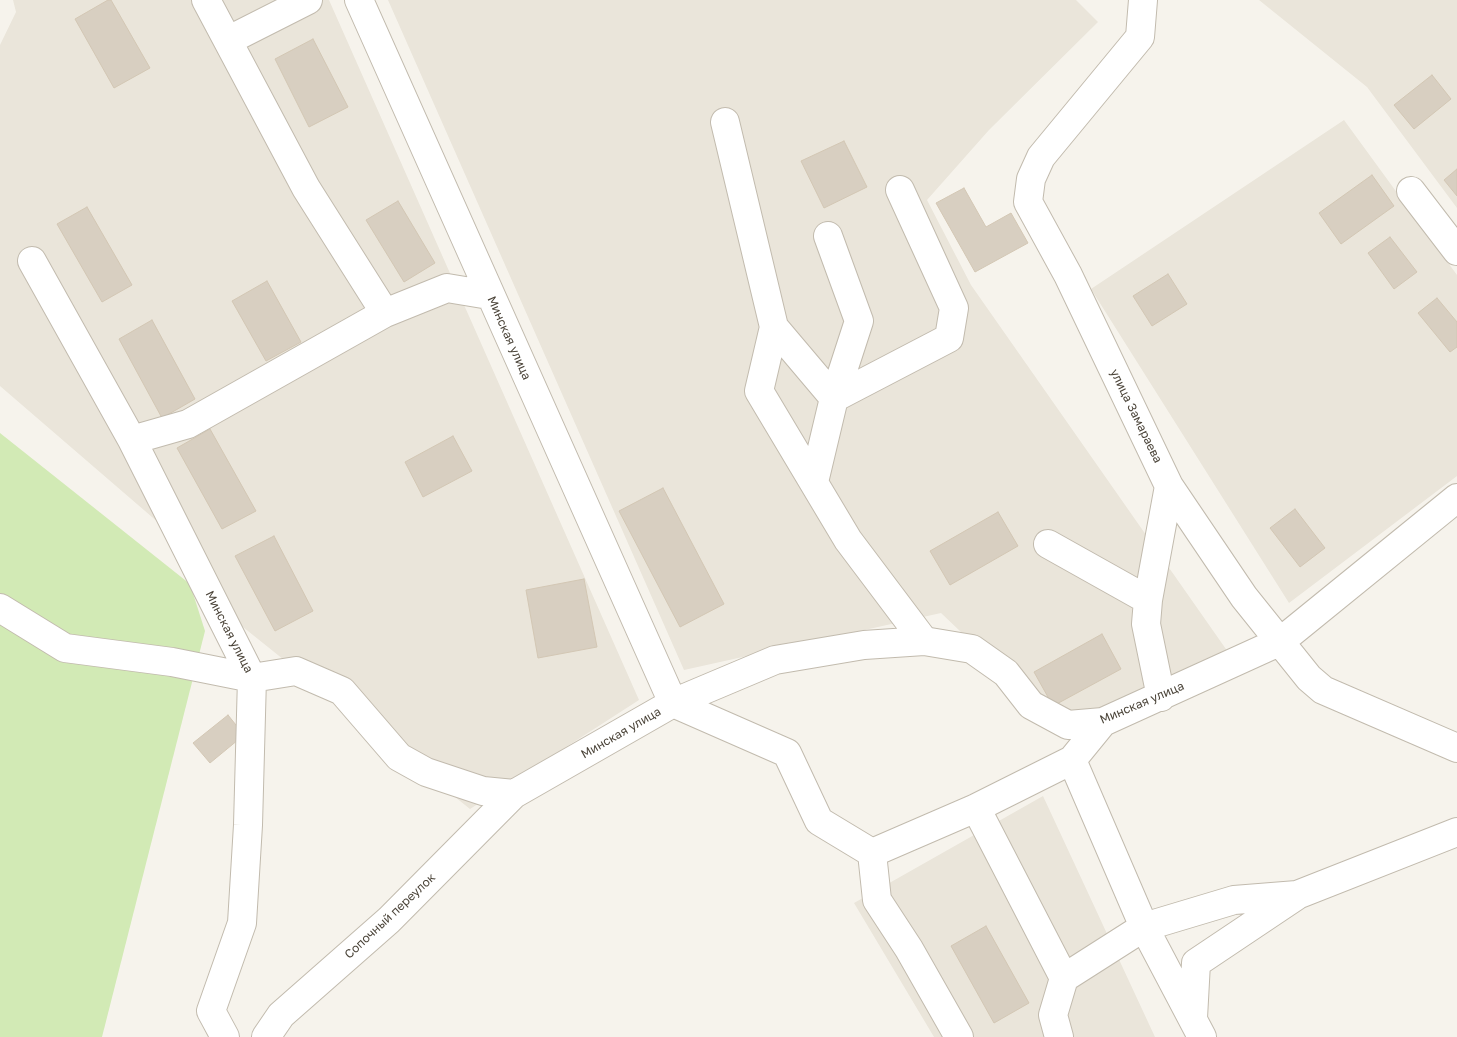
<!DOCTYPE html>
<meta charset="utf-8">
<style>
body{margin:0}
canvas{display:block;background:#f6f3ec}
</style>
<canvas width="1457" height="1037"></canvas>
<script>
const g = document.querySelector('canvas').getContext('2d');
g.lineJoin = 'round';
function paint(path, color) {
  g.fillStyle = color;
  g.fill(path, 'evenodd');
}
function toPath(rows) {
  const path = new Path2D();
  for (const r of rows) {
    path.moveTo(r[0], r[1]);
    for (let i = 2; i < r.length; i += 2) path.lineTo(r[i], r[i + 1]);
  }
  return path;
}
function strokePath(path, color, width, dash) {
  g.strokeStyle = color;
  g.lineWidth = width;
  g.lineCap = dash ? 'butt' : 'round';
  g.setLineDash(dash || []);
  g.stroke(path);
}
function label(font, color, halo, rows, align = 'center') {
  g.font = font + ' "Golos Text",sans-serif';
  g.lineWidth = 4;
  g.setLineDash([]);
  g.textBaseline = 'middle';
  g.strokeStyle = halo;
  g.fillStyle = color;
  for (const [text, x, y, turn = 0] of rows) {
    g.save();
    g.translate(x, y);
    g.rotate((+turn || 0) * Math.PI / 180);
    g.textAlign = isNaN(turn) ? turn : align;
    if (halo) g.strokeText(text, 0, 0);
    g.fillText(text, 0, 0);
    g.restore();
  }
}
const residential = toPath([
 [13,0,329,0,639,700,470,809,228,615,210,567,0,386,0,45,16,12],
 [388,0,1076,0,1098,22,989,130,927,200,971,285,1228,652,1062,728,941,613,684,670],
 [1259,0,1457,0,1457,208,1367,87],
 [1344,120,1457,275,1457,476,1289,603,1091,289],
 [1043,796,1155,1037,934,1037,854,903]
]);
const green = toPath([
 [0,433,190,584,205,631,102,1037,0,1037]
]);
const building = toPath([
 [108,0,111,0,150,68,114,88,75,19,108,0],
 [313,39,348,107,309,127,275,59,313,39],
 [1432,75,1451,99,1414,129,1394,105,1432,75],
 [844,141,867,187,824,208,801,161,844,141],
 [1457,169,1457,196,1444,180,1457,169],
 [1372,175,1394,206,1341,244,1319,213,1372,175],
 [964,188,986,227,1011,213,1028,243,975,272,936,203,964,188],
 [398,201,435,263,404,282,366,220,398,201],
 [87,207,132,285,102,302,57,224,87,207],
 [1390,237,1417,272,1394,289,1368,253,1390,237],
 [1168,274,1187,304,1152,326,1133,296,1168,274],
 [267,281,301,342,266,361,232,301,267,281],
 [1437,298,1457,322,1457,347,1450,352,1418,313,1437,298],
 [152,320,195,399,162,418,119,339,152,320],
 [210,429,256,511,222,529,177,448,210,429],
 [453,436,472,471,423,497,405,462,453,436],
 [663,488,724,604,680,627,619,511,663,488],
 [1295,509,1325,548,1300,567,1270,528,1295,509],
 [998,512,1018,546,950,585,930,551,998,512],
 [274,536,313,611,275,631,235,556,274,536],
 [584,579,597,647,538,658,526,590,584,579],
 [1102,634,1121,669,1053,706,1034,672,1102,634],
 [228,715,244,735,210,763,193,743,228,715],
 [986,926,1029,1003,994,1023,951,946,986,926]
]);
const minor = toPath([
 [206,0,306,188,385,313],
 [359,0,673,703,787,753,819,821,872,853],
 [1143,0,1140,37,1041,157,1031,179,1028,202,1068,275,1169,486,1244,597,1309,678,1323,690,1457,748],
 [229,40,308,0],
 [725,122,774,327,759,391,848,540,924,641],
 [1411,191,1457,251],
 [828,236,859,321,834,398],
 [32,261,132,440,252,678,296,671,342,691,399,757,426,772,483,791,514,794,673,703,775,660,864,645,924,641,972,649,1006,673,1031,705,1068,725,1103,722,1281,641,1457,498],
 [774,327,834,398],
 [132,440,188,424,385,313,447,288,489,295],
 [814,482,834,398,949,338,954,308,900,190],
 [1048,544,1148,600],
 [0,608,65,648,172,662,252,678,248,825,242,923,211,1011,225,1037],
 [1161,697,1146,624,1148,600,1169,486],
 [1072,760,1144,927,1202,1037],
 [976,808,1064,978,1053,1015,1059,1037],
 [1064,978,1144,927,1234,900,1297,895,1457,832],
 [1193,1018,1196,963,1296,896],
 [266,1037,281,1015,389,920,514,794],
 [959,1037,909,949,877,900,872,853,976,808,1072,760,1103,722]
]);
const streetNames = [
 ["Минская улица",509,338,66],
 ["улица Замараева",1136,416,64],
 ["Минская улица",229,632,63],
 ["Минская улица",1142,703,-23],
 ["Минская улица",621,733,-30],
 ["Сопочный переулок",390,916,-43]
];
paint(residential, '#eae5da');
paint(green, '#d2eab5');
paint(building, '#d8cfc1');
strokePath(building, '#d3c7b4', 1);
strokePath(minor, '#c2bbae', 30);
strokePath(minor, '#fff', 28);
label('12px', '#4b4439', '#fff', streetNames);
</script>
